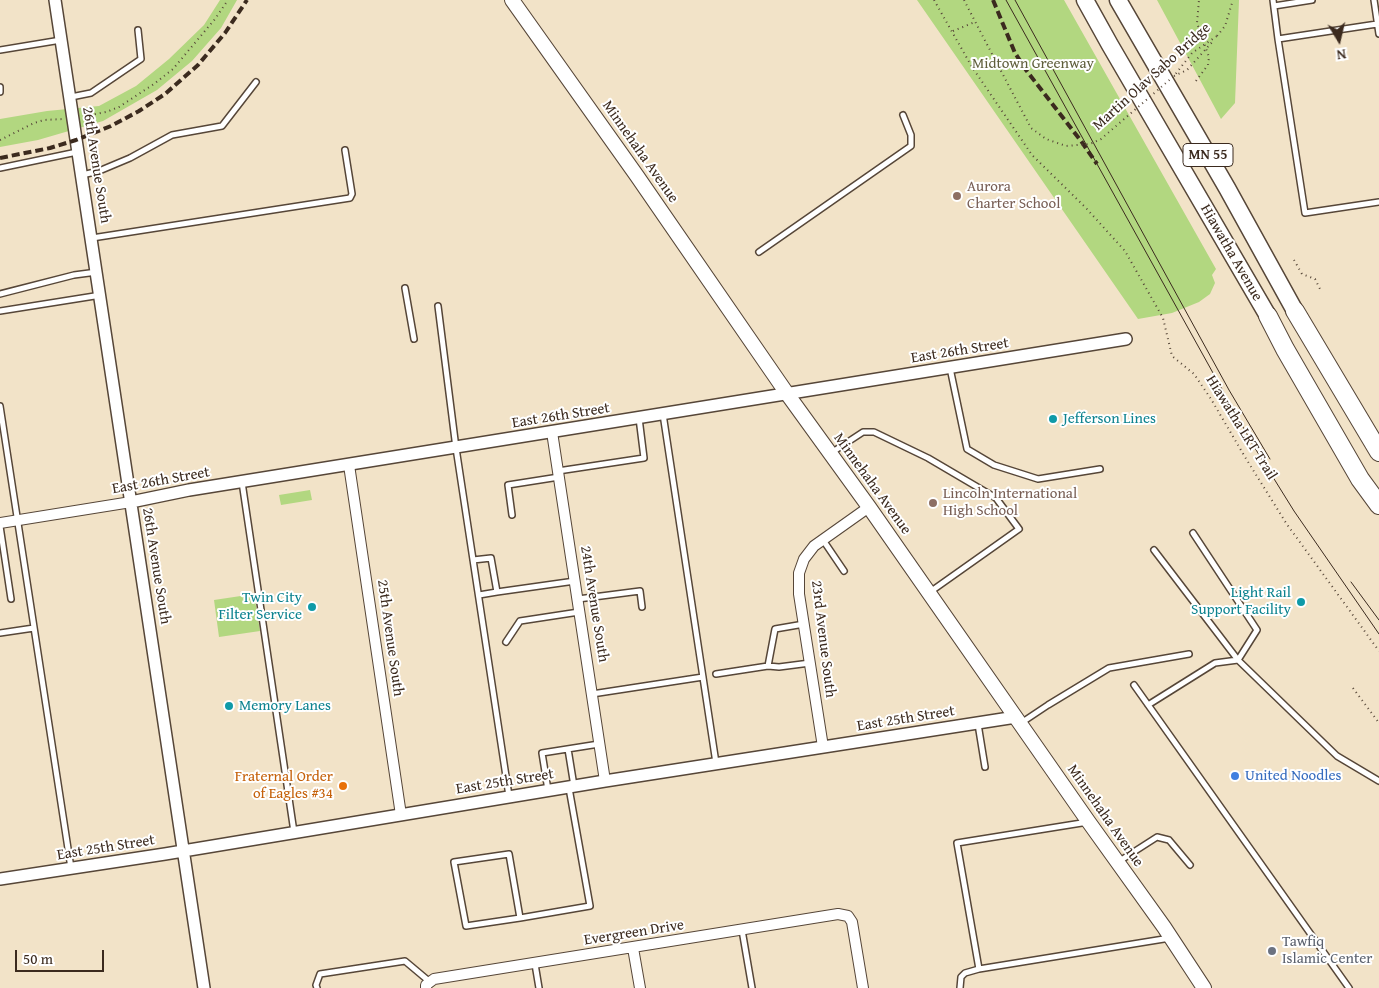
<!DOCTYPE html>
<style>
body{margin:0}
#map{position:relative;width:1379px;height:988px;overflow:hidden;background:#f2e3c8;font-family:"Gentium Book Plus",serif}
canvas{display:block}
.north{position:absolute;left:1314px;top:15px;width:50px;height:50px;-webkit-text-stroke:4px #fff;paint-order:stroke;rotate:171deg;font-size:14px;font-weight:700;line-height:20px;text-align:center;color:#3b2a1e}
.north::after{content:'';display:block;margin:auto;width:18px;height:22px;background:#3b2a1e;clip-path:polygon(50% 0,100% 100%,50% 72%,0 100%)}
.scale{position:absolute;left:15px;top:950px;width:89px;height:22px;box-sizing:border-box;border:2px solid #3b2a1e;border-top:0;padding-left:6px;font-size:15px;line-height:18px;white-space:nowrap;color:#3b2a1e;-webkit-text-stroke:4px #fff;paint-order:stroke}
</style>
<div id="map">
<canvas width="1379" height="988"></canvas>
<div class="north">N</div>
<div class="scale">50 m</div>
</div>
<script>
const g = document.querySelector('canvas').getContext('2d');
g.lineJoin = 'round';
function paint(path, color) {
  g.fillStyle = color;
  g.fill(path, 'evenodd');
}
function toPath(rows) {
  const path = new Path2D();
  for (const r of rows) {
    path.moveTo(r[0], r[1]);
    for (let i = 2; i < r.length; i += 2) path.lineTo(r[i], r[i + 1]);
  }
  return path;
}
function strokePath(path, color, width, dash) {
  g.strokeStyle = color;
  g.lineWidth = width;
  g.lineCap = dash ? 'butt' : 'round';
  g.setLineDash(dash || []);
  g.stroke(path);
}
function label(font, color, halo, rows, align = 'center') {
  g.font = font + ' "Gentium Book Plus",serif';
  g.lineWidth = 4;
  g.setLineDash([]);
  g.textBaseline = 'middle';
  g.strokeStyle = halo;
  g.fillStyle = color;
  for (const [text, x, y, turn = 0] of rows) {
    g.save();
    g.translate(x, y);
    g.rotate((+turn || 0) * Math.PI / 180);
    g.textAlign = isNaN(turn) ? turn : align;
    if (halo) g.strokeText(text, 0, 0);
    g.fillText(text, 0, 0);
    g.restore();
  }
}
const green = toPath([
 [220,0,237,0,221,28,192,61,157,90,103,121,38,140,0,147,0,119,47,111,99,106,136,86,169,59,204,25],
 [917,0,1064,0,1216,269,1212,275,1215,283,1210,294,1199,302,1172,313,1138,319],
 [1157,0,1239,0,1235,103,1221,119],
 [310,490,312,500,281,505,279,495],
 [254,594,260,631,219,637,214,600]
]);
const path = toPath([
 [934,0,972,67,1032,155,1086,208,1125,251,1163,318,1172,356,1194,374,1211,399,1245,457,1286,523,1379,651],
 [964,0,980,31],
 [953,31,975,22],
 [1217,36,1225,26,1233,0],
 [1196,81,1208,65,1209,57,1197,23,1199,0],
 [85,116,106,112,119,107,154,84,173,69,215,19,228,0],
 [0,140,34,123,44,120,63,119],
 [1294,260,1302,274,1315,279,1320,289],
 [1353,688,1379,723]
]);
const service = toPath([
 [1273,0,1278,39],
 [1374,0,1379,34],
 [1274,6,1312,0],
 [1377,24,1278,39,1305,213,1379,202],
 [0,50,61,40],
 [0,87,0,92],
 [71,97,91,93,141,59,138,30],
 [0,168,77,152],
 [82,175,99,171,130,158,172,135,222,126,256,82],
 [92,238,350,198,352,194,345,150],
 [759,252,911,146,911,135,903,115],
 [405,288,414,339],
 [0,294,74,275,97,272],
 [438,306,456,448,509,796],
 [0,311,101,295],
 [950,368,967,449,994,465,1038,479,1100,469],
 [0,406,71,868],
 [663,414,716,763],
 [831,453,863,432,874,432,928,458,996,498,1019,529,930,592],
 [558,471,644,458,639,418],
 [242,482,294,832],
 [512,515,508,485,559,477],
 [0,526,11,599],
 [1193,533,1257,630,1238,660,1337,756,1379,781],
 [823,540,844,571],
 [1154,550,1238,660],
 [473,560,491,558,497,592,575,581],
 [479,595,497,592],
 [578,599,640,591,642,607],
 [0,633,34,628],
 [506,642,520,621,579,612],
 [768,666,775,629,804,624],
 [716,674,768,666,779,667,810,663],
 [1134,685,1349,988],
 [592,694,703,677],
 [1148,705,1215,663,1238,660],
 [1021,723,1048,705,1109,668,1189,654],
 [978,724,985,767],
 [568,749,574,786],
 [548,790,542,753,599,744],
 [1088,822,957,843,979,969,1170,938],
 [1118,862,1157,837,1169,840,1190,865],
 [520,918,466,926,454,862,509,854,520,918,590,906,569,788],
 [742,930,752,988],
 [535,964,539,988],
 [317,988,316,985,320,974,405,961,430,982],
 [960,988,961,977,965,973,979,969]
]);
const minor = toPath([
 [552,432,605,781],
 [349,465,401,815],
 [0,523,131,502],
 [823,747,799,594,799,573,804,559,814,546,869,507],
 [633,948,640,988],
 [426,988,426,985,434,979,838,914,848,916,852,922,863,988]
]);
const tertiary = toPath([
 [55,0,204,988],
 [131,502,189,490,1126,339],
 [0,879,165,854,605,781,1016,717]
]);
const secondary = toPath([
 [512,0,637,176,788,395,869,507,1088,821,1164,927,1204,988]
]);
const trunk = toPath([
 [1085,0,1110,45,1268,316],
 [1118,0,1227,188,1295,311]
]);
const motorway = toPath([
 [1295,311,1379,452],
 [1268,316,1285,349,1360,479,1379,505]
]);
const tram = toPath([
 [1006,0,1253,445,1294,511,1379,634],
 [1015,0,1229,390,1270,459],
 [1351,582,1379,620]
]);
const rail = toPath([
 [993,0,1015,53,1026,70,1081,141,1097,164],
 [0,158,50,148,76,140,111,126,139,111,165,94,198,65,225,33,247,0]
]);
const pathBridge = toPath([
 [980,31,1031,128,1046,139,1066,146,1090,144,1101,139,1174,76,1192,53,1217,36],
 [1174,76,1187,70,1214,40]
]);
const markers = [
 [957,196,5,"#8d6e63"],
 [1053,419,5,"#0f9aa8"],
 [933,503,5,"#8d6e63"],
 [1301,602,5,"#0f9aa8"],
 [312,607,5,"#0f9aa8"],
 [229,706,5,"#0f9aa8"],
 [1235,776,5,"#3f7fe0"],
 [343,786,5,"#e8710a"],
 [1272,951,5,"#6b7280"]
];
const shields = [
 [1208,155,50]
];
const shieldNames = [
 ["MN 55",1208,155]
];
const parkNames = [
 ["Midtown Greenway",1033,64]
];
const streetNames = [
 ["Martin Olav Sabo Bridge",1152,77,-42],
 ["Minnehaha Avenue",640,152,55],
 ["26th Avenue South",96,165,81],
 ["Hiawatha Avenue",1231,253,60],
 ["East 26th Street",960,351,-9],
 ["East 26th Street",561,416,-9],
 ["Hiawatha LRT Trail",1241,428,58],
 ["East 26th Street",161,481,-10],
 ["Minnehaha Avenue",872,484,54],
 ["26th Avenue South",156,566,81],
 ["24th Avenue South",594,604,81],
 ["25th Avenue South",390,638,82],
 ["23rd Avenue South",823,639,83],
 ["East 25th Street",906,719,-9],
 ["East 25th Street",505,782,-9],
 ["Minnehaha Avenue",1105,816,55],
 ["East 25th Street",106,848,-9],
 ["Evergreen Drive",634,933,-9]
];
const educationNames = [
 ["Aurora",967,187],
 ["Charter School",967,204],
 ["Lincoln International",943,494],
 ["High School",943,511]
];
const cultureNames = [
 ["Jefferson Lines",1063,419],
 ["Light Rail",1291,593,"right"],
 ["Support Facility",1291,610,"right"],
 ["Twin City",302,598,"right"],
 ["Filter Service",302,615,"right"],
 ["Memory Lanes",239,706]
];
const shopNames = [
 ["United Noodles",1245,776]
];
const foodNames = [
 ["Fraternal Order",333,777],
 ["of Eagles #34",333,794]
];
const worshipNames = [
 ["Tawfiq",1282,942],
 ["Islamic Center",1282,959]
];
paint(green, '#b2d780');
strokePath(service, '#564638', 8);
strokePath(minor, '#564638', 12);
strokePath(tertiary, '#564638', 14);
strokePath(secondary, '#564638', 16);
strokePath(trunk, '#564638', 19);
strokePath(motorway, '#564638', 20);
strokePath(path, '#564638', 2, [1, 4]);
strokePath(service, '#fff', 5);
strokePath(minor, '#fff', 10);
strokePath(tertiary, '#fff', 11);
strokePath(secondary, '#fff', 14);
strokePath(trunk, '#fff', 16);
strokePath(motorway, '#fff', 18);
strokePath(tram, '#3b2a1e', 1);
strokePath(rail, '#3b2a1e', 4, [8, 4]);
strokePath(pathBridge, '#564638', 2, [1, 4]);
for (const [x, y, r, color] of markers) {
  const dot = new Path2D();
  dot.arc(x, y, r, 0, 2 * Math.PI);
  g.fillStyle = color;
  g.fill(dot);
  strokePath(dot, '#fff', 2);
}
for (const [x, y, w] of shields) {
  const box = new Path2D();
  box.roundRect(x - w / 2, y - 11.5, w, 23, 4);
  g.fillStyle = '#fff';
  g.fill(box);
  strokePath(box, '#3b2a1e', 1);
}
label('bold 14px', '#3b2a1e', null, shieldNames);
label('15px', '#5f5e3b', '#fff', parkNames);
label('15px', '#3b2a1e', '#fff', streetNames);
label('15px', '#785e54', '#fff', educationNames, 'left');
label('15px', '#0d838f', '#fff', cultureNames, 'left');
label('15px', '#366cbe', '#fff', shopNames, 'left');
label('15px', '#c56008', '#fff', foodNames, 'right');
label('15px', '#5b616d', '#fff', worshipNames, 'left');
</script>
